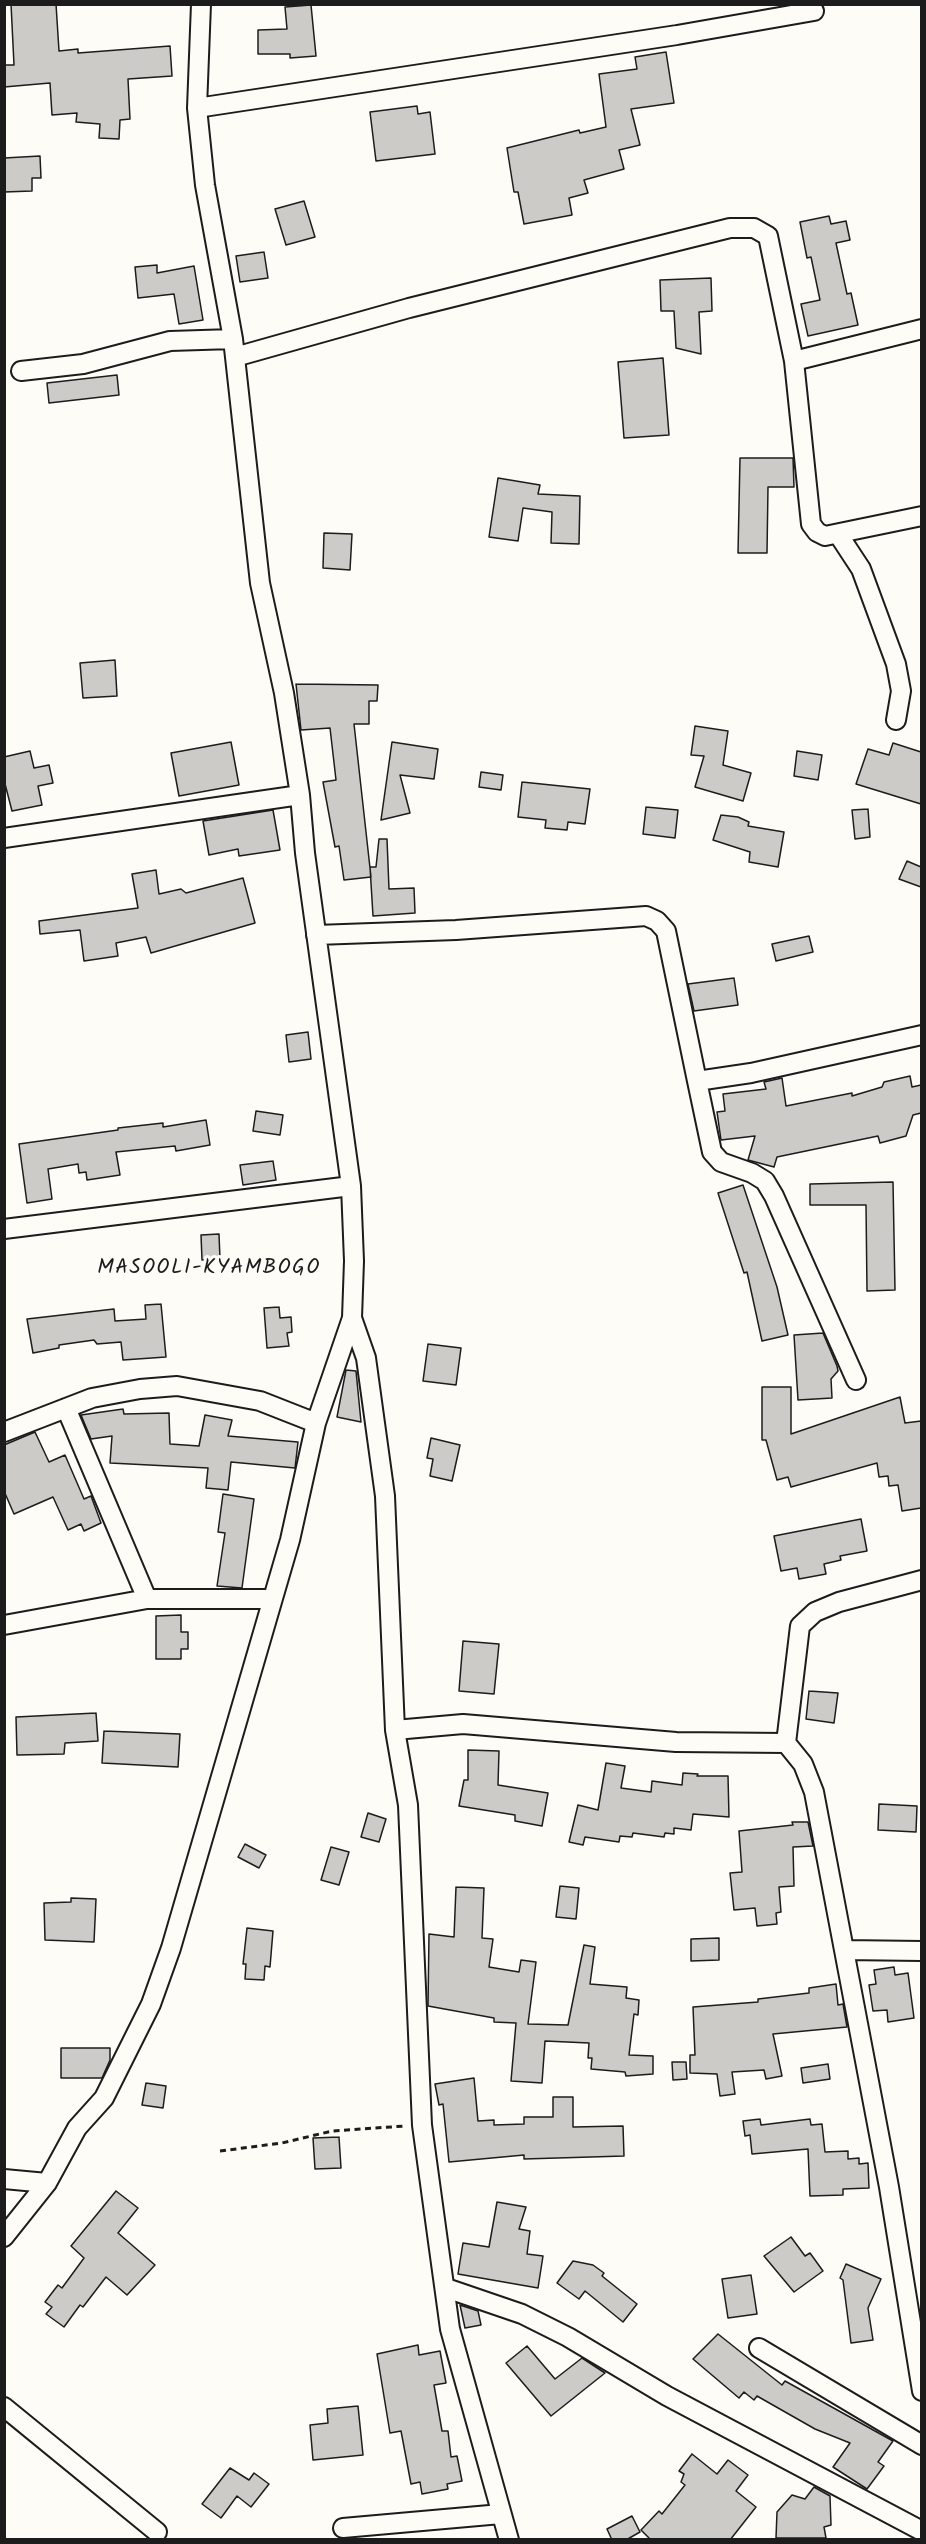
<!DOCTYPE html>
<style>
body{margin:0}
#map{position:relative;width:926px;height:2544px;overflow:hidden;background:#fdfcf7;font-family:Kalam,sans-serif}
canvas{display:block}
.frame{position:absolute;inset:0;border:6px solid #1c1c1c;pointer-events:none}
</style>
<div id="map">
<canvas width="926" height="2544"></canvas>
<div class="frame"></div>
</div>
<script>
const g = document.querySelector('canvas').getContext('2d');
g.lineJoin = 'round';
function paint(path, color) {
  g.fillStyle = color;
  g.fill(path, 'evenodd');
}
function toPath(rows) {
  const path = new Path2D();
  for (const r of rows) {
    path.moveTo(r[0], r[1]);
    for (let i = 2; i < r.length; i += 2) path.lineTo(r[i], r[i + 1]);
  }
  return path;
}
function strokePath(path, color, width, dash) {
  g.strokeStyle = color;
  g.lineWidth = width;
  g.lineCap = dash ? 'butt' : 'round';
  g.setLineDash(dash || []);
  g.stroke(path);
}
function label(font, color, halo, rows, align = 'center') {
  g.font = font + ' Kalam,sans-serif';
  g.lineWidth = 6;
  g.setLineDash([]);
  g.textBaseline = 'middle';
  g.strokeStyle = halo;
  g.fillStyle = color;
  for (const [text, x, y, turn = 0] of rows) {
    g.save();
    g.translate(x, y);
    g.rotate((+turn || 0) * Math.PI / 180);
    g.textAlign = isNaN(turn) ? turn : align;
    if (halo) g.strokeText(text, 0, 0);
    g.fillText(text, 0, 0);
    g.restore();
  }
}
const building = toPath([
 [11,4,56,4,59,51,78,49,78,53,170,46,172,76,128,79,130,119,120,120,119,139,99,138,100,124,76,122,77,113,52,115,50,83,4,87,4,65,14,65,11,4],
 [311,5,316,56,290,58,290,54,258,54,258,30,287,29,285,7,311,5],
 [666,52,674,103,631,109,640,145,619,150,624,169,584,180,588,193,569,198,572,215,524,224,518,192,514,192,507,148,579,130,580,133,606,127,599,74,637,69,635,57,666,52],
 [417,106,418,114,430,112,435,154,376,161,370,112,417,106],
 [40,156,41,178,32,178,32,191,4,192,4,158,40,156],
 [304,201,315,237,286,245,275,209,304,201],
 [829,216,831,224,846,221,850,240,836,243,847,294,851,293,858,325,808,336,801,304,820,300,811,257,807,258,800,222,829,216],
 [264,252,268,278,240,282,236,256,264,252],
 [157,265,157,273,194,266,203,320,179,324,174,294,138,298,135,267,157,265],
 [711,278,712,311,699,312,701,354,676,348,674,311,661,311,660,280,711,278],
 [663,358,669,435,624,438,618,362,663,358],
 [117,375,119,395,49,403,47,383,117,375],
 [740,458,793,458,794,487,768,487,767,553,738,553,740,458],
 [498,478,540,485,538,494,580,496,579,544,551,543,552,512,523,508,518,541,489,537,498,478],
 [324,533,352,534,350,570,323,568,324,533],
 [115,660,117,696,83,698,80,663,115,660],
 [296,684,378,685,377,701,369,701,369,724,354,724,371,877,344,880,339,846,335,847,323,782,336,780,330,728,301,730,296,684],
 [695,726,728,731,723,765,751,773,743,801,695,787,704,756,691,755,695,726],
 [231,742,239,785,179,796,171,753,231,742],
 [392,742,438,749,434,779,400,775,410,813,381,820,392,742],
 [893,743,921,752,921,804,856,784,868,749,889,755,893,743],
 [30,751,34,768,49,765,53,783,38,786,42,805,12,811,4,780,4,757,30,751],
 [797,751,822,755,818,780,794,776,797,751],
 [481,772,503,775,501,790,479,787,481,772],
 [522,782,590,789,585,824,568,822,567,830,545,828,546,820,518,817,522,782],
 [646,807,678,810,675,838,643,834,646,807],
 [868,809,870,837,855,839,852,810,868,809],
 [273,810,280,850,239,856,238,849,209,855,203,821,273,810],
 [721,815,738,817,749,822,748,826,784,832,778,867,749,862,750,852,713,840,721,815],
 [379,839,387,839,389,889,414,888,415,913,373,916,370,867,376,867,379,839],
 [907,861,921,867,921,887,899,879,907,861],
 [156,870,159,894,181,889,186,893,243,878,255,923,151,953,146,937,116,943,118,956,84,961,80,930,40,934,39,921,138,908,132,874,156,870],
 [809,936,813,952,776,961,772,944,809,936],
 [734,978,738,1005,694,1011,688,984,734,978],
 [308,1032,311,1059,289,1062,286,1035,308,1032],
 [910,1076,912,1087,921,1085,921,1113,913,1115,906,1136,880,1143,878,1136,777,1157,774,1167,748,1160,755,1136,721,1140,717,1112,725,1111,723,1094,766,1089,764,1082,782,1078,786,1106,852,1093,852,1096,882,1087,884,1082,910,1076],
 [256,1111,283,1115,280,1135,253,1131,256,1111],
 [206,1120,210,1145,176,1151,175,1146,116,1152,120,1175,87,1180,86,1172,79,1173,78,1164,48,1169,52,1199,27,1203,19,1144,118,1130,118,1128,163,1123,163,1127,206,1120],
 [273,1161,276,1180,243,1185,240,1165,273,1161],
 [893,1182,895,1290,867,1291,866,1205,810,1205,810,1184,893,1182],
 [743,1185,777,1287,788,1335,762,1341,747,1272,744,1273,718,1193,743,1185],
 [219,1234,220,1259,202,1260,201,1235,219,1234],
 [161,1304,166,1357,123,1360,121,1342,97,1344,94,1340,59,1345,59,1348,33,1353,27,1319,114,1309,115,1321,146,1319,145,1305,161,1304],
 [279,1307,280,1318,291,1317,292,1332,287,1333,289,1346,267,1348,264,1308,279,1307],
 [823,1333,837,1366,838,1371,831,1379,832,1398,798,1400,794,1335,823,1333],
 [428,1344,461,1348,456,1385,423,1381,428,1344],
 [346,1370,356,1371,361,1422,337,1417,346,1370],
 [762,1387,791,1387,791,1434,900,1397,905,1423,921,1421,921,1508,902,1511,898,1485,889,1486,888,1476,879,1477,877,1463,791,1487,788,1477,777,1480,766,1440,762,1440,762,1387],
 [123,1409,124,1414,169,1413,170,1444,199,1446,205,1415,232,1420,228,1436,298,1442,295,1468,231,1462,228,1490,206,1488,208,1468,110,1463,112,1436,91,1439,81,1415,123,1409],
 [35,1432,49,1462,65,1455,84,1499,91,1496,101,1523,84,1531,81,1524,68,1530,53,1497,14,1514,4,1491,4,1445,35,1432],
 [431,1438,460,1445,452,1481,430,1476,433,1459,427,1458,431,1438],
 [223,1494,254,1499,242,1588,217,1586,225,1533,218,1532,223,1494],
 [861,1519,867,1551,840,1556,841,1560,824,1564,826,1574,799,1579,797,1568,781,1571,774,1536,861,1519],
 [181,1615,181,1632,188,1632,188,1649,181,1649,181,1659,156,1659,156,1616,181,1615],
 [463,1641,499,1644,494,1694,459,1691,463,1641],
 [809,1691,838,1693,834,1723,806,1719,809,1691],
 [96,1713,98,1741,65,1743,64,1754,17,1755,16,1717,96,1713],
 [104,1731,180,1734,178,1767,102,1763,104,1731],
 [468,1750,499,1751,498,1785,548,1793,542,1826,515,1821,515,1815,459,1806,464,1780,468,1780,468,1750],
 [606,1763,625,1766,621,1788,651,1792,652,1781,682,1785,683,1773,698,1774,697,1776,728,1776,729,1817,693,1814,691,1830,674,1828,674,1834,665,1833,664,1837,633,1833,632,1837,620,1836,619,1842,585,1837,583,1845,569,1842,578,1805,598,1810,606,1763],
 [879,1804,917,1806,916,1832,878,1830,879,1804],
 [368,1813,386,1819,379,1842,361,1837,368,1813],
 [792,1822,808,1822,813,1846,793,1847,794,1886,779,1887,781,1912,776,1913,777,1924,757,1926,755,1908,734,1910,730,1873,742,1872,739,1831,793,1825,792,1822],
 [245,1844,266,1855,259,1868,238,1857,245,1844],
 [331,1847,349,1852,339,1885,321,1880,331,1847],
 [560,1886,579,1888,576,1919,556,1917,560,1886],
 [456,1887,484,1888,482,1938,493,1939,489,1967,519,1972,521,1960,536,1962,528,2024,568,2025,584,1945,595,1947,590,1984,627,1987,626,1998,639,2000,638,2015,634,2014,629,2055,653,2056,653,2074,626,2076,625,2072,591,2069,592,2058,588,2058,589,2043,545,2041,542,2083,511,2081,516,2023,494,2022,494,2018,428,2006,429,1934,454,1937,456,1887],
 [71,1898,96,1899,94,1942,45,1940,44,1903,71,1902,71,1898],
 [247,1928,273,1931,270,1967,265,1966,264,1980,245,1979,246,1964,243,1964,247,1928],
 [719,1938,719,1960,691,1961,691,1939,719,1938],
 [894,1967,895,1975,908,1973,914,2018,888,2022,887,2010,873,2011,869,1985,876,1984,874,1970,894,1967],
 [836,1984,838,2005,843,2004,847,2027,773,2034,782,2076,766,2079,764,2070,732,2072,735,2094,720,2096,717,2074,690,2073,690,2055,695,2055,693,2007,758,2002,758,1999,809,1993,809,1988,836,1984],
 [61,2048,110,2048,110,2060,102,2078,61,2078,61,2048],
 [672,2062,686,2062,687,2079,673,2080,672,2062],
 [828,2064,830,2079,803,2083,801,2068,828,2064],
 [474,2078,478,2121,494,2120,494,2125,524,2124,524,2117,553,2117,553,2097,573,2097,573,2127,623,2126,624,2156,524,2159,524,2155,449,2162,443,2104,439,2105,435,2084,474,2078],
 [146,2083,166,2086,163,2108,142,2105,146,2083],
 [760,2119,761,2125,810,2119,811,2125,822,2124,825,2152,848,2151,848,2159,859,2158,859,2164,868,2163,869,2188,843,2189,843,2195,810,2196,808,2149,752,2154,750,2135,745,2136,743,2121,760,2119],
 [339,2137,341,2168,315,2169,313,2138,339,2137],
 [116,2191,138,2208,118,2233,155,2265,127,2295,106,2277,83,2307,80,2305,64,2327,46,2314,52,2307,45,2302,58,2285,62,2288,84,2258,71,2246,116,2191],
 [497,2202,526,2207,519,2229,530,2231,527,2254,543,2256,538,2288,458,2274,463,2243,489,2247,497,2202],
 [791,2237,805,2256,810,2253,823,2271,794,2292,764,2256,791,2237],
 [573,2261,593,2265,604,2273,602,2276,637,2304,623,2322,585,2291,579,2299,557,2283,573,2261],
 [846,2264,881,2279,868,2308,873,2340,851,2343,843,2280,840,2278,846,2264],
 [751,2275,757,2314,728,2318,722,2279,751,2275],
 [460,2305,478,2311,481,2325,465,2328,460,2305],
 [718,2334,782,2385,785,2381,893,2441,878,2462,884,2466,867,2489,833,2467,850,2443,815,2429,757,2396,754,2400,744,2392,739,2398,693,2359,718,2334],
 [418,2345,419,2355,440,2351,446,2383,434,2385,442,2431,448,2431,451,2457,457,2456,462,2481,447,2484,448,2489,422,2494,420,2482,411,2484,401,2431,390,2433,377,2354,418,2345],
 [527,2346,555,2379,582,2358,605,2373,551,2416,506,2363,527,2346],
 [358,2406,363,2455,313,2460,310,2425,328,2423,327,2409,358,2406],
 [692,2454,717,2474,728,2460,748,2475,736,2491,756,2507,730,2540,651,2540,641,2530,659,2511,662,2514,685,2485,681,2482,684,2474,679,2471,692,2454],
 [230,2468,249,2480,254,2473,269,2484,251,2507,237,2496,221,2518,202,2504,230,2468],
 [814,2487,830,2496,831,2525,824,2527,826,2538,776,2538,777,2512,792,2495,805,2499,814,2487],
 [632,2516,640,2532,626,2540,612,2540,607,2529,632,2516]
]);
const path = toPath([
 [220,2151,282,2143,332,2131,405,2126]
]);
const street = toPath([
 [197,108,677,35,814,11],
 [235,357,409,308,730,228,754,228,768,236,794,361,811,524,817,532,825,536,922,516],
 [794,361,922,329],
 [21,371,83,364,170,341,233,339],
 [838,534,861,569,896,664,901,691,896,720],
 [4,838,300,795],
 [316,935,456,930,646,916,657,921,666,931,697,1081,751,1073,922,1035],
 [697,1081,712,1152,721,1162,752,1173,765,1181,774,1196,856,1380],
 [4,1229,351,1186],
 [352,1318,366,1358,385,1496,395,1730,408,1805,422,2125,450,2329,509,2540],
 [66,1408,147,1599],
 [4,1432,92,1398,140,1389,177,1386,260,1401,316,1423],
 [4,1625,147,1599,272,1599],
 [395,1730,463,1724,676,1742,786,1743,803,1764,814,1792,889,2187,922,2391],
 [786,1743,800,1626,815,1612,839,1602,922,1580],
 [844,1950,922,1951],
 [4,2179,47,2183],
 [4,2237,47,2183,77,2128,104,2098,151,2004,171,1948,290,1540,316,1423,352,1318,354,1261,351,1186,305,853,300,795,284,693,260,583,233,339,205,185,197,108,201,4],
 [446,2288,522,2314,568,2337,667,2396,922,2531],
 [759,2348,922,2445],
 [4,2407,157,2532],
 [343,2528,501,2514]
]);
const quarterNames = [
 ["MASOOLI-KYAMBOGO",209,1269]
];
paint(building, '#cccbc8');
strokePath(building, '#1c1c1c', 1.5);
strokePath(street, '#1c1c1c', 22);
strokePath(path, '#1c1c1c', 3, [6, 4.5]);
strokePath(street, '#fdfcf7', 18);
g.letterSpacing = '1.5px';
label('21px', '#1c1c1c', '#fdfcf7', quarterNames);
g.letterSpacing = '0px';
</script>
